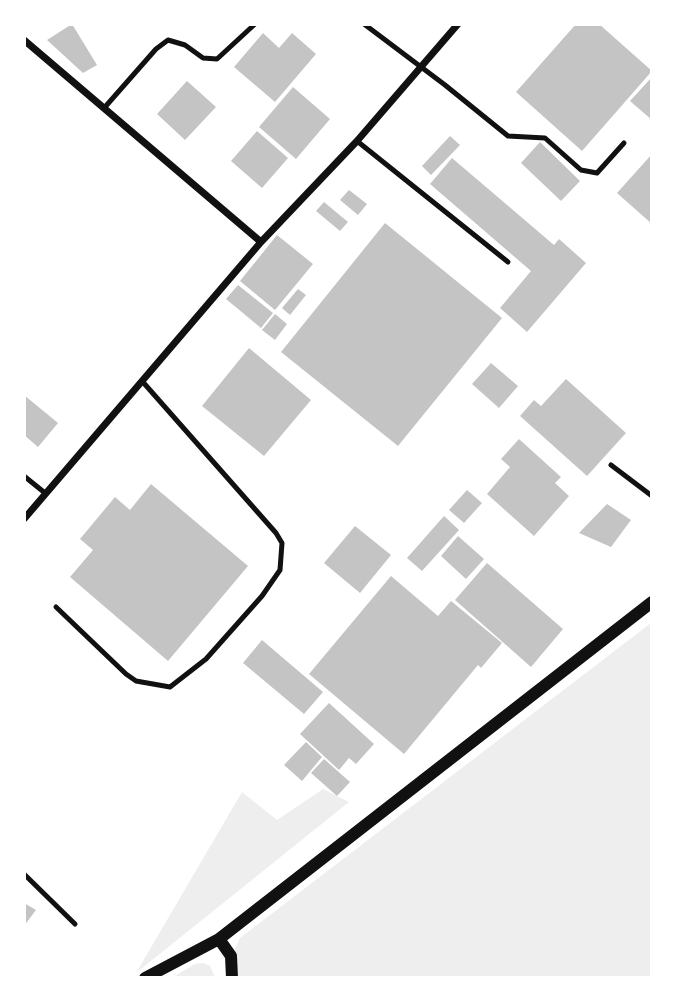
<!DOCTYPE html>
<style>
body{margin:0}
#map{position:relative;width:676px;height:1002px;overflow:hidden;background:#fff;font-family:"Archivo Narrow",sans-serif}
canvas{display:block}
.frame{position:absolute;inset:0;border:26px solid #fff;pointer-events:none}
</style>
<div id="map">
<canvas width="676" height="1002"></canvas>
<div class="frame"></div>
</div>
<script>
const g = document.querySelector('canvas').getContext('2d');
g.lineJoin = 'round';
function paint(path, color) {
  g.fillStyle = color;
  g.fill(path, 'evenodd');
}
function toPath(rows) {
  const path = new Path2D();
  for (const r of rows) {
    path.moveTo(r[0], r[1]);
    for (let i = 2; i < r.length; i += 2) path.lineTo(r[i], r[i + 1]);
  }
  return path;
}
function strokePath(path, color, width, dash) {
  g.strokeStyle = color;
  g.lineWidth = width;
  g.lineCap = dash ? 'butt' : 'round';
  g.setLineDash(dash || []);
  g.stroke(path);
}
const green = toPath([
 [651,623,651,977,237,977,234,951,240,938],
 [323,789,349,802,136,973,242,792,277,820],
 [204,963,210,966,215,977,173,977,195,964]
]);
const building = toPath([
 [72,24,97,65,83,73,47,40],
 [576,24,599,24,652,71,582,151,516,92],
 [263,33,279,48,292,33,316,54,275,102,234,67],
 [652,77,652,120,630,101],
 [187,81,216,107,185,140,157,114],
 [293,87,330,119,296,159,259,127],
 [257,131,288,158,262,188,231,161],
 [450,136,460,145,431,175,422,166],
 [540,142,580,181,561,201,521,163],
 [652,154,652,224,617,193],
 [452,158,554,245,559,239,586,263,527,332,500,308,531,271,430,184],
 [349,190,367,204,358,215,340,200],
 [324,202,348,222,340,231,316,211],
 [385,223,502,318,398,446,281,352],
 [277,235,313,264,275,310,240,281],
 [238,285,273,313,261,328,226,299],
 [298,289,306,295,290,315,282,308],
 [275,314,287,324,275,340,262,330],
 [249,348,311,400,264,456,202,406],
 [491,363,518,386,499,408,472,384],
 [566,379,626,433,587,476,520,416,534,400,541,406],
 [24,395,58,423,38,447,24,435],
 [519,439,561,477,555,483,569,496,534,536,487,494,510,467,501,459],
 [151,484,248,566,168,661,70,577,93,550,80,539,115,497,130,510],
 [467,490,482,503,464,523,449,510],
 [607,504,631,520,611,547,579,533],
 [444,516,459,530,422,571,407,558],
 [355,526,391,555,360,593,324,563],
 [458,536,484,559,466,579,441,556],
 [487,563,563,629,531,667,455,600],
 [391,576,438,616,451,601,502,643,481,668,478,665,404,754,309,674],
 [262,640,323,692,304,714,243,663],
 [329,703,374,744,356,764,349,758,339,770,300,734],
 [306,742,322,757,302,781,284,765],
 [324,759,350,782,337,796,311,773],
 [24,903,36,910,24,926]
]);
const service = toPath([
 [364,24,445,85,508,136,545,138,581,170,597,173,624,143],
 [105,107,156,49,168,40,185,45,203,58,217,59,255,24],
 [357,141,508,262],
 [611,465,652,496],
 [24,476,45,493],
 [56,607,126,674,136,681,170,687,206,659,262,596,280,570,282,543,276,533,142,381],
 [24,874,75,924]
]);
const minor = toPath([
 [24,40,261,242],
 [24,519,261,242,357,141,458,24]
]);
const tertiary = toPath([
 [219,939,231,956,232,978],
 [145,978,219,939,652,602]
]);
paint(green, '#eee');
paint(building, '#c4c4c4');
strokePath(service, '#111', 5);
strokePath(minor, '#111', 7);
strokePath(tertiary, '#111', 12);
</script>
